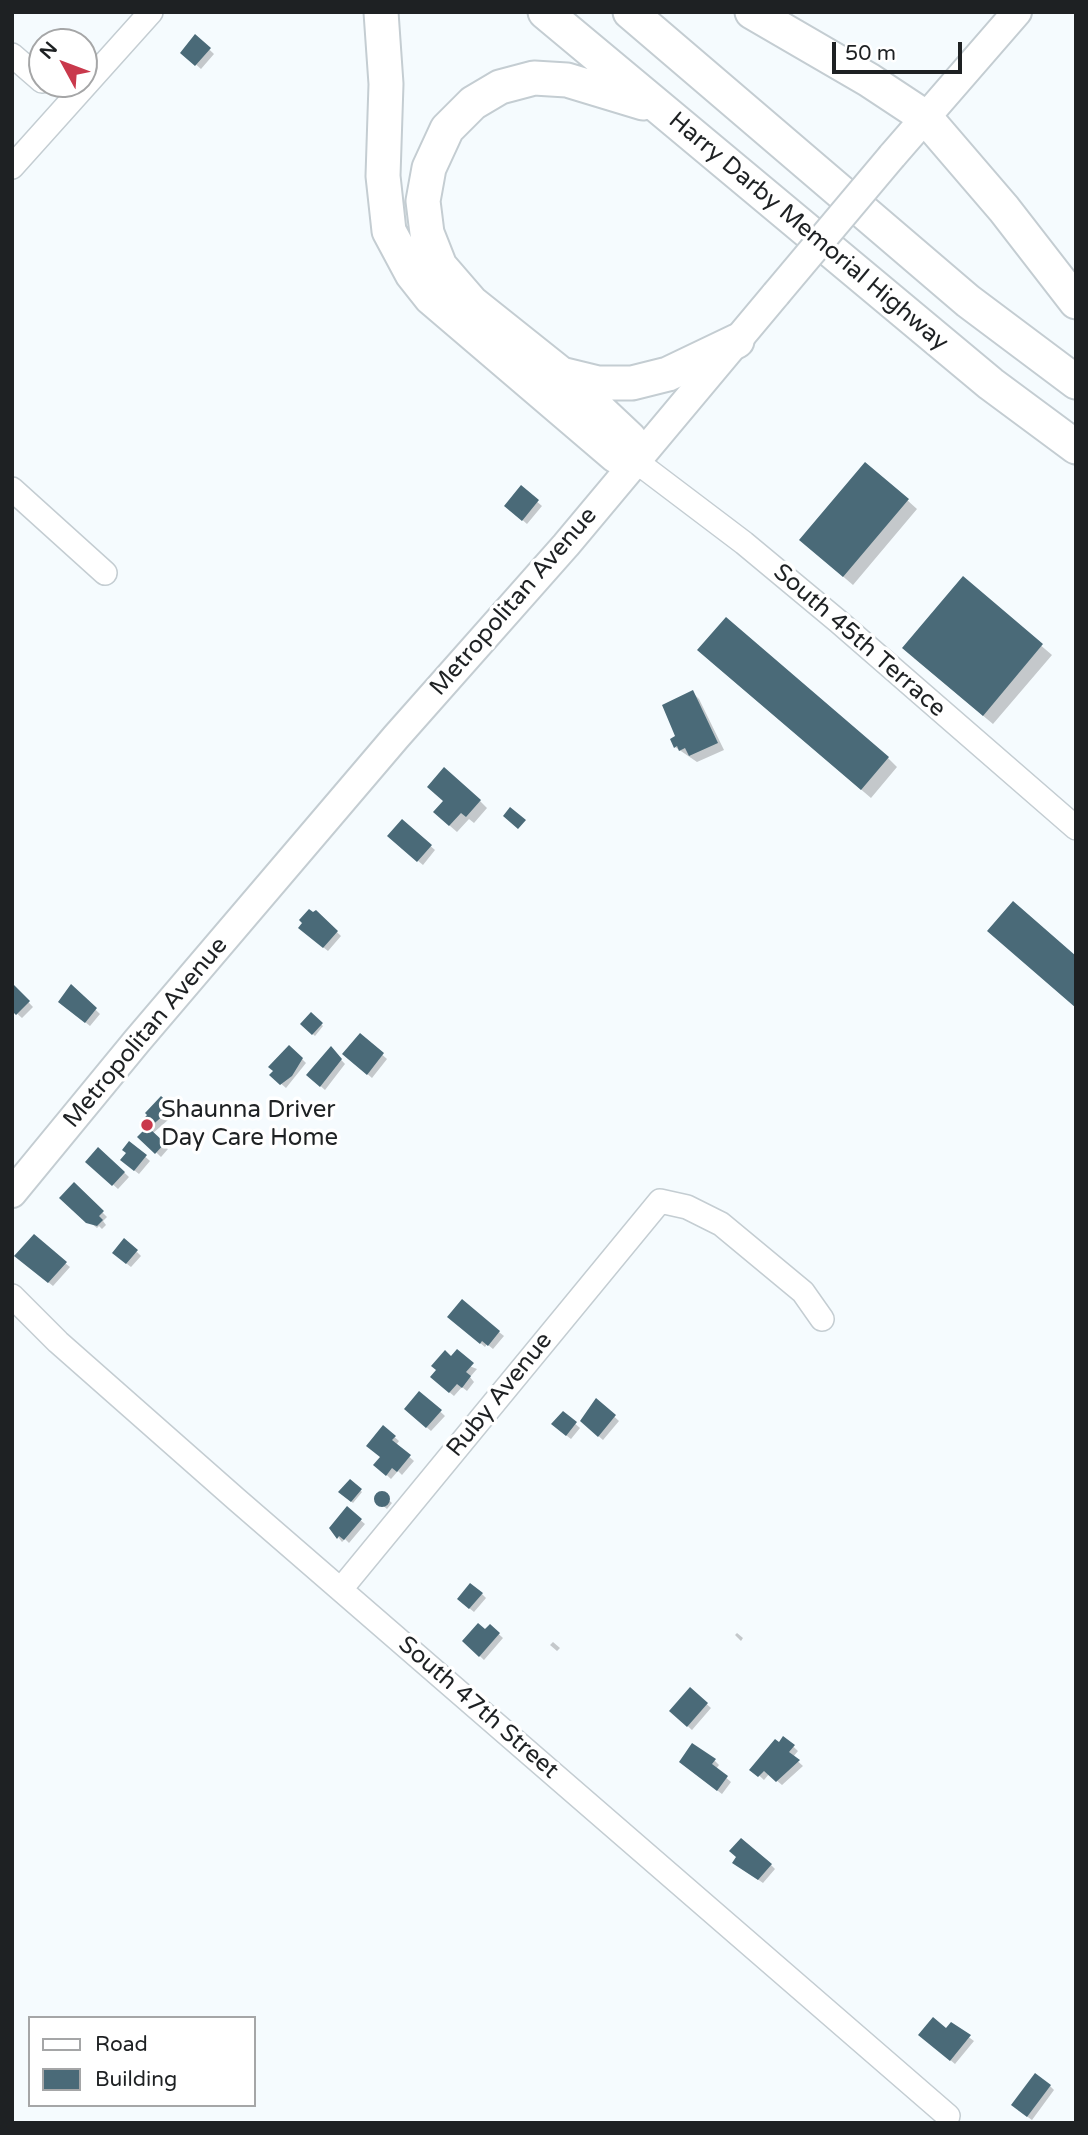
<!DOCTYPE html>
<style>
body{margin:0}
#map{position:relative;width:1088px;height:2135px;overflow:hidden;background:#f5fbfe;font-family:"Varela Round",sans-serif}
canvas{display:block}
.frame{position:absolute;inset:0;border:14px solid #1e2123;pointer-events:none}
.legend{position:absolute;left:28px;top:2016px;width:228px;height:91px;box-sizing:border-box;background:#fff;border:2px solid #a5a6a7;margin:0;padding:9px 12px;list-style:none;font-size:21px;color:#1e2123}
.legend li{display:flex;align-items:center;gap:14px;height:35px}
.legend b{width:35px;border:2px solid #a5a6a7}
.north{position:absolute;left:28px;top:28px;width:70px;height:70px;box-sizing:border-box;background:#fff;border:2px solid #a5a6a7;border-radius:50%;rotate:311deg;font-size:19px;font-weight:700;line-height:28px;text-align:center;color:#1e2123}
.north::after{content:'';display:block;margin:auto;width:24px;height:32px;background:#c9394c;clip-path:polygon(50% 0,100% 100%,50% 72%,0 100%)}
.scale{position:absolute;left:832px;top:42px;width:130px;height:32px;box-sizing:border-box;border:4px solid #1e2123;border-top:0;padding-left:9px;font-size:21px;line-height:24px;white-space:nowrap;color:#1e2123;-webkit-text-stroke:5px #fff;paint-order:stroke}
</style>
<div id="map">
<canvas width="1088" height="2135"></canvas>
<div class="frame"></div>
<ul class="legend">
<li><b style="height:9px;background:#fff"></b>Road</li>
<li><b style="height:19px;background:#4a6a78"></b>Building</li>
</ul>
<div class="north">N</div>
<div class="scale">50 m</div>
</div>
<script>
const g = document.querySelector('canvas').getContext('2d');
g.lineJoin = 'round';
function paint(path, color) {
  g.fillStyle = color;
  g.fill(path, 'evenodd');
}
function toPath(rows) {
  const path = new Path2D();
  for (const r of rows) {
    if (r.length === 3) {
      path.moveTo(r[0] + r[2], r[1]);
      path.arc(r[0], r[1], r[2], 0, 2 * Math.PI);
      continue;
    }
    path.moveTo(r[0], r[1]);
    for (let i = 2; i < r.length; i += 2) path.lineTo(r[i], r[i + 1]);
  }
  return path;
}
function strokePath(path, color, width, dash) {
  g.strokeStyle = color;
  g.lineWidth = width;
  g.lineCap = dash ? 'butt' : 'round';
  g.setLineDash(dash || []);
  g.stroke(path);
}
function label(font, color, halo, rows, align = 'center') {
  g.font = font + ' "Varela Round",sans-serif';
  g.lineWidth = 7;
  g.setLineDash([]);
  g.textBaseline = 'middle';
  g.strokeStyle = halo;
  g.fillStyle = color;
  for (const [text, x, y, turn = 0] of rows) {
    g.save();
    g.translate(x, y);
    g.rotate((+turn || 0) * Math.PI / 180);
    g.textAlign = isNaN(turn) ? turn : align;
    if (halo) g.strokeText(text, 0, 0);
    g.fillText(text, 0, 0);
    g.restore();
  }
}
const shadow = toPath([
 [196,37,214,54,201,69,182,52],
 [521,488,542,506,527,524,511,510],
 [907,500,917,509,853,585,811,549],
 [963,579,1052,655,993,724,914,658],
 [709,660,888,758,897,767,871,798],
 [692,692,699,699,724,750,697,762,675,747],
 [480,801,487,808,474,823,469,819,457,832,442,819],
 [403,822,435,850,423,865,394,841],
 [316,912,341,936,328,951,304,932],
 [12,985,33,1007,22,1018,12,1009],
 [72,987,100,1014,90,1026,65,1006],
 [311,1015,323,1026,315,1036,302,1024],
 [360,1035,387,1059,372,1078,349,1058],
 [331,1049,345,1064,325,1090,308,1075],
 [302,1059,306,1063,286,1088,271,1075],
 [161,1099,176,1113,152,1134,168,1149,161,1157,140,1137,147,1129],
 [130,1143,150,1161,139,1174,126,1164],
 [99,1149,129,1177,118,1189,88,1162],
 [74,1184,107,1217,103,1221,106,1225,102,1229,99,1226,97,1228,66,1203],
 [137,1252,141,1256,131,1267,118,1257],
 [21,1260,65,1263,70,1267,53,1286],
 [454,1321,499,1332,504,1336,493,1349,487,1344,485,1347],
 [452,1359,477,1369,470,1377,474,1382,467,1391,462,1387,454,1396,437,1382],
 [420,1393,445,1416,431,1431,410,1413],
 [597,1401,619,1421,603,1440,586,1425],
 [563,1413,580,1428,571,1439,558,1429],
 [384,1428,399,1441,396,1445,414,1461,402,1475,398,1471,391,1479,376,1465,382,1458],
 [350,1481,362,1492,353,1503,341,1492],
 [379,1492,392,1503,387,1509,374,1498],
 [347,1509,365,1524,349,1543,345,1539,342,1542,331,1528],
 [482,1594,486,1598,474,1612,463,1603],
 [490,1626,503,1638,484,1660,464,1641],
 [737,1633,743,1638,741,1641,735,1635],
 [553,1642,560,1648,557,1651,550,1645],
 [690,1689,711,1708,692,1730,671,1711],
 [784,1738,798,1751,793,1757,803,1766,782,1785,769,1774,764,1780,752,1769],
 [693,1745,715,1761,719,1765,716,1769,731,1782,722,1794,685,1766],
 [734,1863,771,1865,775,1869,763,1883],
 [951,2024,974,2041,955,2064,925,2039,946,2030],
 [1050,2086,1054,2090,1032,2120,1018,2110]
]);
const building = toPath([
 [195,34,211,48,195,66,180,53],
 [865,462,909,499,843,577,799,540],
 [521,485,539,500,522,521,504,506],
 [963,576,1043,644,983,716,902,648],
 [726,617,889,757,861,790,697,650],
 [693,690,718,743,689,756,685,748,679,751,677,746,674,748,670,739,675,736,662,705],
 [444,767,481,800,466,817,461,813,449,826,433,812,443,801,427,787],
 [510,807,526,820,518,829,503,816],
 [402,819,432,845,417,862,387,836],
 [1013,901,1076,956,1076,1008,987,931],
 [309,909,313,912,316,910,338,931,323,948,298,928,302,923,299,920],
 [12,983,30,1001,16,1015,12,1011],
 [71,984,97,1008,85,1023,58,1002],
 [311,1012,323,1023,312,1035,300,1024],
 [360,1033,384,1053,367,1075,342,1054],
 [289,1045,303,1058,292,1076,280,1085,269,1075,273,1071,268,1067],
 [331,1046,342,1059,320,1087,306,1075],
 [161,1096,173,1107,149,1128,165,1143,155,1154,137,1137,145,1129,139,1124,147,1115,145,1113],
 [129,1141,147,1155,134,1171,120,1160,126,1153,122,1150],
 [98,1147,125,1172,112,1186,85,1162],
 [74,1182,104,1211,99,1216,103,1220,97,1226,86,1223,59,1198],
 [34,1234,67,1262,48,1283,14,1256],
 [124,1238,138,1250,126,1264,112,1253],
 [462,1299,500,1331,488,1346,482,1341,480,1344,447,1317],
 [457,1349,474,1363,466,1372,471,1376,462,1388,457,1384,449,1393,430,1377,436,1370,431,1366,445,1350,451,1356],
 [419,1391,442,1410,426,1428,404,1409],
 [596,1398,616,1415,598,1437,580,1421],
 [563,1411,577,1422,566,1436,551,1424],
 [383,1425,396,1436,392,1440,411,1455,397,1472,392,1468,386,1476,373,1465,380,1457,366,1446],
 [350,1479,362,1489,351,1502,338,1492],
 [382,1499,8],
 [347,1506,362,1519,344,1540,339,1536,337,1539,329,1528],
 [470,1583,483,1593,469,1609,457,1599],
 [478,1623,485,1629,490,1624,500,1633,479,1657,462,1641],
 [690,1687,708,1703,687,1727,669,1711],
 [783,1736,795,1745,789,1752,800,1760,776,1782,764,1771,758,1777,749,1770,775,1739,779,1742],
 [692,1743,716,1759,712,1764,728,1776,717,1791,679,1762],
 [741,1838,772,1864,758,1880,732,1863,736,1857,729,1851],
 [933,2017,946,2028,951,2022,971,2035,950,2061,918,2035],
 [1035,2073,1051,2085,1027,2117,1011,2105]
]);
const minor = toPath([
 [12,55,42,81],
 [12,167,151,12],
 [637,462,744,543,839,622,1076,828],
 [12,489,105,573],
 [12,1296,58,1342,236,1499,948,2116],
 [341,1589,660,1201,687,1207,721,1224,803,1292,822,1319]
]);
const major = toPath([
 [892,156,1017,12],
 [12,1193,137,1041,396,737,566,545,776,294]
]);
const highway = toPath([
 [381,12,386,84,383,176,389,231,412,274,431,298,616,456,637,462],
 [545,12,991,384,1076,447],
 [630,12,968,301,1076,382],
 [752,12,869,80,925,117,1004,209,1076,302],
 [561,374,598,383,632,383,668,374,737,341],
 [637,462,630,439,561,374,472,303,440,266,427,233,423,201,429,168,447,129,473,103,500,87,534,78,567,80,643,103]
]);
const majorBridge = toPath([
 [776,294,892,156]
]);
const markers = [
 [147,1125,7,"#c9394c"]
];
const streetNames = [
 ["Harry Darby Memorial Highway",808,232,40],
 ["Metropolitan Avenue",514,602,-49],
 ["South 45th Terrace",859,641,41],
 ["Metropolitan Avenue",146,1033,-50],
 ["Ruby Avenue",500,1395,-51],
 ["South 47th Street",478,1708,41]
];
const poiNames = [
 ["Shaunna Driver",161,1111],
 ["Day Care Home",161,1139]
];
paint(shadow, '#0003');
paint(building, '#4a6a78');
strokePath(minor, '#c4cdd2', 26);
strokePath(major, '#c4cdd2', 32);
strokePath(highway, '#c4cdd2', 37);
strokePath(minor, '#fff', 23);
strokePath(major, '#fff', 28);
strokePath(highway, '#fff', 33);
strokePath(majorBridge, '#c4cdd2', 32, []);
strokePath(majorBridge, '#fff', 28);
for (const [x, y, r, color] of markers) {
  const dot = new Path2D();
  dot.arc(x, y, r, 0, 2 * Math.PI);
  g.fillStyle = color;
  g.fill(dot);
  strokePath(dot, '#fff', 2.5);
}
label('24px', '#1e2123', '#fff', streetNames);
label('24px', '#1e2123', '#fff', poiNames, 'left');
</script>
